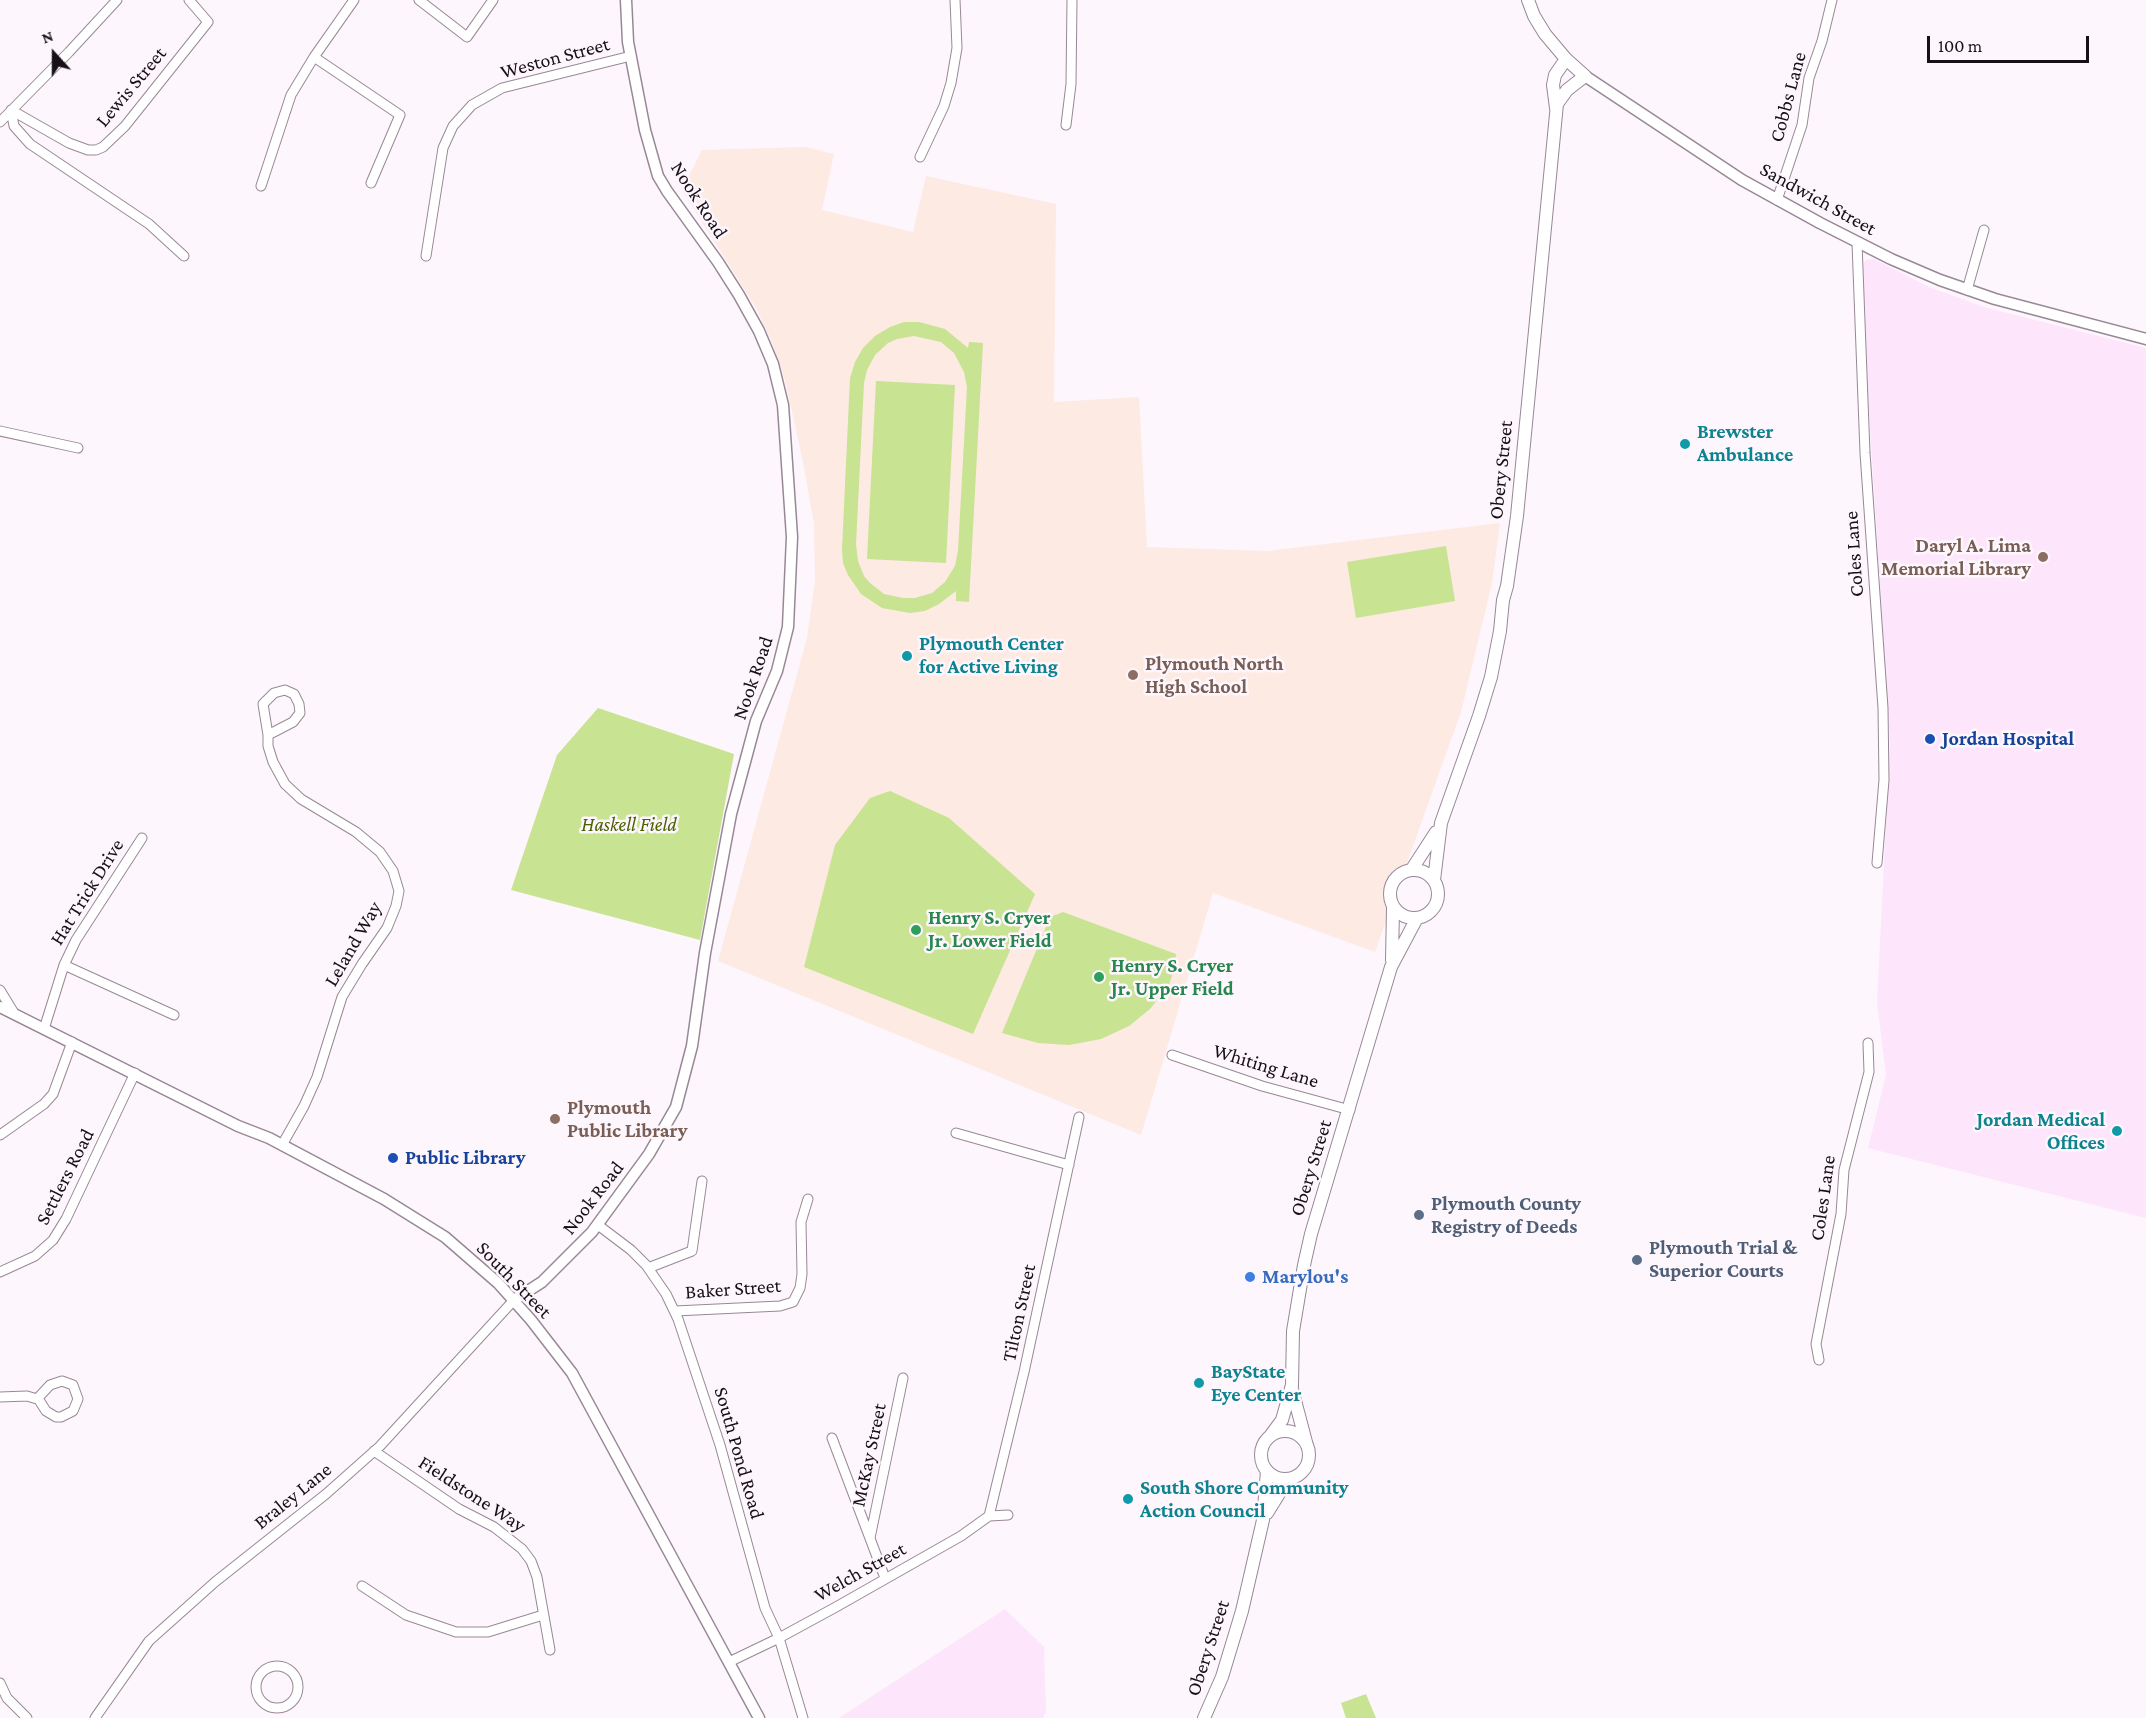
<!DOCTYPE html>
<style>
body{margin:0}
#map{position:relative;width:2146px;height:1718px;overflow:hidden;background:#fdf6fd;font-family:"Crimson Pro",serif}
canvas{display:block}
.north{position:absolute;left:24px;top:24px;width:60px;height:60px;-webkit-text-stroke:4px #fdf6fd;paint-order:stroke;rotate:339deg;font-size:16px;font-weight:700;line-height:24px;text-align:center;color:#171117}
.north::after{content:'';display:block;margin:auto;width:21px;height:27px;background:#171117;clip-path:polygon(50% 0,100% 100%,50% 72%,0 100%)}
.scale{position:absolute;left:1927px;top:36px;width:162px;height:27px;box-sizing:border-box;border:3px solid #171117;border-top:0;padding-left:8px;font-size:18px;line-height:21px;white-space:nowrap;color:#171117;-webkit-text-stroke:4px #fdf6fd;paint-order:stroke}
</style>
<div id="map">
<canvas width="2146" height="1718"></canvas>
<div class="north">N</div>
<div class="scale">100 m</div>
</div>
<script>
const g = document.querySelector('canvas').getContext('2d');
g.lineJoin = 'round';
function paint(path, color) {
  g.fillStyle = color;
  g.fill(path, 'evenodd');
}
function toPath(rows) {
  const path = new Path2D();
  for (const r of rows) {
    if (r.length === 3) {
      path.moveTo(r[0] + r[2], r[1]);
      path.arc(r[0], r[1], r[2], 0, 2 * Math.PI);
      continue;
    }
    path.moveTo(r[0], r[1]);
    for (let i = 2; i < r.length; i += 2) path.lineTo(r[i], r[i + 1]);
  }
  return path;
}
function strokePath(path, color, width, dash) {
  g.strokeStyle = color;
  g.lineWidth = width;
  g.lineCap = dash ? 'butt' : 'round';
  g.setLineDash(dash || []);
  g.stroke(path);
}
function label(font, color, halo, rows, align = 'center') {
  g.font = font + ' "Crimson Pro",serif';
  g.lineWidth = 5;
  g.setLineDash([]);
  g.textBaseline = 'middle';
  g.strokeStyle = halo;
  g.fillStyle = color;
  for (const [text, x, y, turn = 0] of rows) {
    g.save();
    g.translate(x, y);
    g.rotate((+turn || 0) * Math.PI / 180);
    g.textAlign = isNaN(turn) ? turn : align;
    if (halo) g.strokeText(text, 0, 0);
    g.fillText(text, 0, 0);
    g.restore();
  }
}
const built = toPath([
 [1874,259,1929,287,1984,307,2146,348,2146,1218,1868,1148,1886,1075,1877,1002,1890,745,1860,267,1866,260],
 [1005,1609,1044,1647,1046,1712,1043,1718,839,1718]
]);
const education = toPath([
 [806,147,834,154,822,210,913,232,926,176,1056,204,1054,402,1139,397,1147,547,1268,551,1500,523,1492,583,1461,712,1375,952,1213,893,1141,1135,718,961,807,638,815,581,814,524,803,462,785,380,772,342,756,308,682,190,702,150]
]);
const green = toPath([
 [904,322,919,322,945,329,968,348,969,342,983,343,969,602,956,601,956,591,939,604,925,611,910,613,882,608,861,594,848,575,843,563,842,549,850,378,855,362,863,348,875,336,890,327],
 [914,336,941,342,954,353,964,372,967,387,958,551,955,566,945,582,932,593,915,598,903,598,884,594,870,583,864,576,858,561,856,544,864,383,867,370,875,355,888,343,897,339],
 [876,381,955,385,946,563,867,559],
 [1446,546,1455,601,1356,618,1347,562],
 [598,708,734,754,700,940,511,890,557,755],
 [890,791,949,818,1035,894,973,1034,804,967,835,845,870,798],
 [1063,912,1176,954,1174,969,1169,985,1150,1009,1129,1026,1101,1039,1069,1045,1038,1043,1002,1033,1050,917],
 [1366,1694,1376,1718,1346,1718,1341,1703]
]);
const minor = toPath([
 [419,0,467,37,493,0],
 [314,57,400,115,371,183],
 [11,110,69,143,88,150,96,150,103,147,125,126,208,22,189,0],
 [11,110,14,126,30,144,149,224,184,256],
 [0,122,69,52,117,0],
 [1066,125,1071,84,1072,0],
 [920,157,944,106,951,83,957,48,955,0],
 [261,186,291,95,314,57,354,0],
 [1777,200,1802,125,1809,78,1822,41,1832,0],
 [1857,243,1865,453,1883,708,1884,780,1877,863],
 [426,256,443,148,453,126,472,105,502,88,631,56],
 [1967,290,1984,230],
 [0,431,78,448],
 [268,735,263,704,274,693,285,690,294,694,299,704,300,713,293,722,268,735,268,746,273,762,285,784,301,799,356,832,380,852,393,871,399,891,396,906,387,928,362,964,342,997,317,1077,304,1106,282,1145],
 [64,965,174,1015],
 [0,990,14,1013],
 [44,1029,64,965,76,940,142,838],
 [1172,1055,1262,1086,1350,1110],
 [956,1133,1069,1165],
 [0,1135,44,1104,53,1094,72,1042],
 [598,1225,631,1250,646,1265,666,1294,678,1319,720,1445,765,1608,779,1638,803,1718],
 [648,1268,692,1251,702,1181],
 [0,1272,35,1256,53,1240,66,1219,135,1073],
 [675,1311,780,1306,793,1302,800,1288,802,1274,801,1222,808,1199],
 [1819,1360,1816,1344,1841,1214,1844,1170,1869,1072,1868,1043],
 [0,1397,27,1396,37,1399,39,1400,46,1411,56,1417,61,1417,73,1411,78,1399,73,1385,62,1381,50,1385,37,1399],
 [832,1438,885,1578],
 [374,1451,459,1509,494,1527,522,1549,531,1561,537,1577,550,1650],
 [989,1516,1024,1372,1079,1117],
 [870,1538,903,1378],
 [362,1586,406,1615,456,1632,488,1632,543,1615],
 [729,1662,779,1638,836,1607,961,1536,989,1516,1008,1515],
 [277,1687,21],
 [0,1683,7,1698,27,1718],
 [95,1718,149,1641,215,1582,326,1494,380,1446,514,1300]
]);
const tertiary = toPath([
 [1585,76,1742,180,1820,223,1891,259,1940,280,1995,299,2146,339],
 [0,1007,238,1126,269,1138,384,1199,445,1237,498,1283,531,1320,572,1373,759,1718],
 [514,1300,542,1282,592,1232,649,1154,676,1107,692,1046,705,953,731,814,756,721,777,671,788,627,792,537,783,405,773,364,759,331,739,295,718,262,667,191,658,176,645,130,628,42,626,0]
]);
const secondary = toPath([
 [1556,108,1553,85,1555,75,1566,59],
 [1412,869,1436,832],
 [1414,894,24],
 [1434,880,1441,823,1479,716,1491,677,1500,631,1503,600,1507,586,1517,516,1557,104,1567,90,1585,76,1566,59,1545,34,1534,16,1528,0],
 [1392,960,1393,908],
 [1292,1389,1306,1442],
 [1285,1455,24],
 [1271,1435,1282,1420,1292,1385,1293,1331,1304,1265,1311,1234,1391,967,1417,918],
 [1267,1513,1288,1479],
 [1204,1718,1222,1677,1242,1611,1263,1520,1267,1471]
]);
const markers = [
 [1685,444,6,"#0f9aa8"],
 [2043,557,6,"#8d6e63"],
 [907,656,6,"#0f9aa8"],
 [1133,675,6,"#8d6e63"],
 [1930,739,6,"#1a4fb4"],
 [916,930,6,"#2e9e5b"],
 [1099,977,6,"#2e9e5b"],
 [555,1119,6,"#8d6e63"],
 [2117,1131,6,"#0f9aa8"],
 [393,1158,6,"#1a4fb4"],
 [1419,1215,6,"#5c6f8a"],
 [1637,1260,6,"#5c6f8a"],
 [1250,1277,6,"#3f7fe0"],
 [1199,1383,6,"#0f9aa8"],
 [1128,1499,6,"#0f9aa8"]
];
const streetNames = [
 ["Weston Street",555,58,-15],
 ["Lewis Street",131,87,-50],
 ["Cobbs Lane",1788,97,-75],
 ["Sandwich Street",1818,199,29],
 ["Nook Road",699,200,57],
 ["Obery Street",1501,470,-84],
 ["Coles Lane",1854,554,-94],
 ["Nook Road",753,678,-71],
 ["Hat Trick Drive",87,892,-58],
 ["Leland Way",353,944,-60],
 ["Whiting Lane",1266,1066,17],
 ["Obery Street",1311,1168,-73],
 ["Settlers Road",65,1177,-63],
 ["Nook Road",593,1198,-52],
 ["Coles Lane",1823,1198,-82],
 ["South Street",514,1280,46],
 ["Baker Street",733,1289,-4],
 ["Tilton Street",1019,1313,-78],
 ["South Pond Road",739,1453,74],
 ["McKay Street",869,1455,-78],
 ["Fieldstone Way",472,1494,33],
 ["Braley Lane",293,1496,-39],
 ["Welch Street",860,1572,-29],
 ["Obery Street",1208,1648,-72]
];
const cultureNames = [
 ["Brewster",1697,432],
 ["Ambulance",1697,455],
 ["Plymouth Center",919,644],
 ["for Active Living",919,667],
 ["Jordan Medical",2105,1120,"right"],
 ["Offices",2105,1143,"right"],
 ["BayState",1211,1372],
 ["Eye Center",1211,1395],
 ["South Shore Community",1140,1488],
 ["Action Council",1140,1511]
];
const educationNames = [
 ["Daryl A. Lima",2031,546,"right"],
 ["Memorial Library",2031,569,"right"],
 ["Plymouth North",1145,664],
 ["High School",1145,687],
 ["Plymouth",567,1108],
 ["Public Library",567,1131]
];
const transitNames = [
 ["Jordan Hospital",1942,739],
 ["Public Library",405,1158]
];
const parkNames = [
 ["Haskell Field",629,825]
];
const leisureNames = [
 ["Henry S. Cryer",928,918],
 ["Jr. Lower Field",928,941],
 ["Henry S. Cryer",1111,966],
 ["Jr. Upper Field",1111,989]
];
const serviceNames = [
 ["Plymouth County",1431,1204],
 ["Registry of Deeds",1431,1227],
 ["Plymouth Trial &",1649,1248],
 ["Superior Courts",1649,1271]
];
const shopNames = [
 ["Marylou's",1262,1277]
];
paint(built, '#fde5fc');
paint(education, '#fdeae2');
paint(green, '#c8e391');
strokePath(minor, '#988897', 11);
strokePath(tertiary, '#988897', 13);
strokePath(secondary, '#988897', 14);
strokePath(minor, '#fff', 9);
strokePath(tertiary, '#fff', 10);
strokePath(secondary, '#fff', 12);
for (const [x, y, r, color] of markers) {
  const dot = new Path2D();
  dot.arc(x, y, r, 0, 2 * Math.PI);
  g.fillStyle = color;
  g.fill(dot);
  strokePath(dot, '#fdf6fd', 2);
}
label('20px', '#171117', '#fdf6fd', streetNames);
label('bold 20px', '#0d838f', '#fdf6fd', cultureNames, 'left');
label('bold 20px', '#785e54', '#fdf6fd', educationNames, 'left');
label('bold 20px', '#164399', '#fdf6fd', transitNames, 'left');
label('italic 20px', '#4a6100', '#fdf6fd', parkNames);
label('bold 20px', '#27864d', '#fdf6fd', leisureNames, 'left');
label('bold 20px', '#4e5e75', '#fdf6fd', serviceNames, 'left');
label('bold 20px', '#366cbe', '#fdf6fd', shopNames, 'left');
</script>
